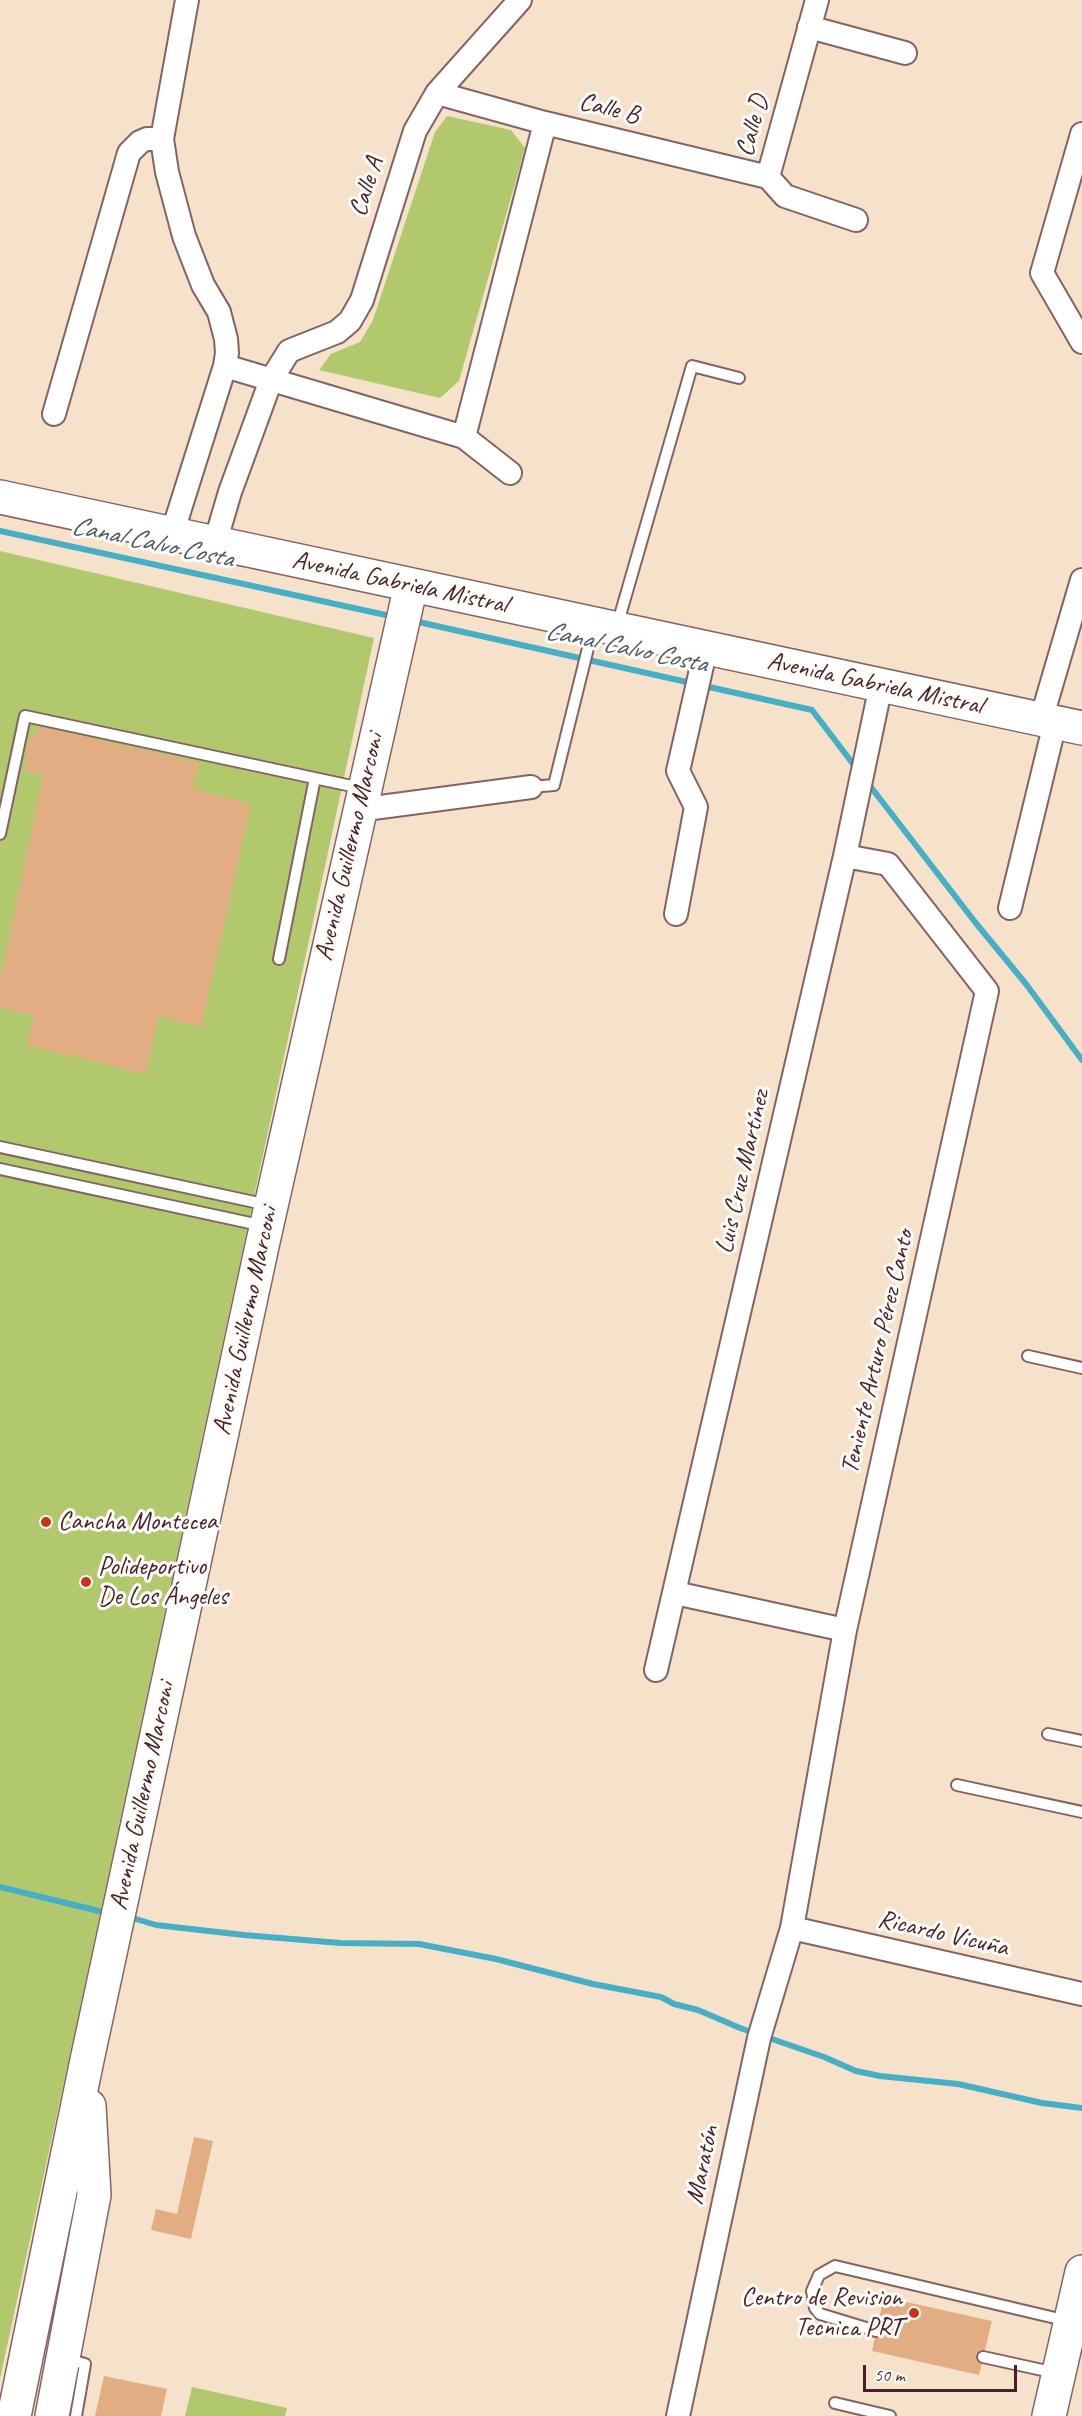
<!DOCTYPE html>
<meta charset="utf-8">
<style>
body{margin:0}
#map{position:relative;width:1082px;height:2416px;overflow:hidden;background:#f6e2ca;font-family:Caveat,sans-serif}
canvas{display:block}
.scale{position:absolute;left:863px;top:2365px;width:154px;height:27px;box-sizing:border-box;border:3px solid #4a1f2b;border-top:0;padding-left:8px;font-size:18px;line-height:21px;white-space:nowrap;color:#4a1f2b;-webkit-text-stroke:4px #fdfcf7;paint-order:stroke}
</style>
<div id="map">
<canvas width="1082" height="2416"></canvas>
<div class="scale">50 m</div>
</div>
<script>
const g = document.querySelector('canvas').getContext('2d');
g.lineJoin = 'round';
function paint(path, color) {
  g.fillStyle = color;
  g.fill(path, 'evenodd');
}
function toPath(rows) {
  const path = new Path2D();
  for (const r of rows) {
    path.moveTo(r[0], r[1]);
    for (let i = 2; i < r.length; i += 2) path.lineTo(r[i], r[i + 1]);
  }
  return path;
}
function strokePath(path, color, width, dash) {
  g.strokeStyle = color;
  g.lineWidth = width;
  g.lineCap = dash ? 'butt' : 'round';
  g.setLineDash(dash || []);
  g.stroke(path);
}
function label(font, color, halo, rows, align = 'center') {
  g.font = font + ' Caveat,sans-serif';
  g.lineWidth = 6;
  g.setLineDash([]);
  g.textBaseline = 'middle';
  g.strokeStyle = halo;
  g.fillStyle = color;
  for (const [text, x, y, turn = 0] of rows) {
    g.save();
    g.translate(x, y);
    g.rotate((+turn || 0) * Math.PI / 180);
    g.textAlign = isNaN(turn) ? turn : align;
    if (halo) g.strokeText(text, 0, 0);
    g.fillText(text, 0, 0);
    g.restore();
  }
}
const green = toPath([
 [447,116,511,130,525,148,459,381,440,398,319,370,331,354,360,342,373,320,435,132],
 [0,551,374,638,0,2379],
 [192,2387,287,2408,285,2416,185,2416]
]);
const stream = toPath([
 [0,531,395,617],
 [414,621,812,710,857,769],
 [867,782,975,922,1026,984,1082,1060],
 [0,1887,99,1911],
 [136,1919,156,1925,244,1935,340,1943,419,1944,496,1959,593,1984,661,1997,674,2004,698,2010,740,2028,824,2057,856,2071,880,2076,958,2084,1042,2103,1082,2108]
]);
const building = toPath([
 [47,728,199,763,193,789,251,804,201,1027,158,1016,146,1074,27,1045,34,1015,0,1008,0,982,43,775,24,771,28,744,38,729],
 [194,2137,213,2141,191,2239,151,2230,156,2209,177,2214],
 [884,2297,992,2321,985,2350,980,2350,976,2355,976,2360,982,2364,979,2375,872,2351,875,2338,881,2337,883,2333,882,2326,878,2324],
 [104,2376,167,2389,161,2416,95,2416]
]);
const lane = toPath([
 [617,626,692,366,739,378],
 [531,787,554,785,593,628],
 [0,834,25,716,361,788],
 [279,959,315,778],
 [0,1147,268,1205],
 [0,1169,264,1226],
 [1028,1356,1082,1368],
 [1048,1734,1082,1741],
 [957,1785,1082,1812],
 [876,2331,820,2314,815,2308,812,2291,819,2275,835,2266,1068,2321],
 [983,2357,1056,2373],
 [67,2359,85,2364,76,2416],
 [835,2403,890,2416]
]);
const street = toPath([
 [809,27,905,53],
 [437,93,545,123,768,177],
 [1082,134,1042,273,1082,342],
 [768,177,817,0],
 [768,177,785,196,856,220],
 [225,366,464,437,510,473],
 [54,414,129,153,140,142,147,139,162,139],
 [464,437,545,123],
 [172,534,225,366,227,353,226,339,219,312,203,285,184,236,167,172,162,139,187,0],
 [215,543,230,492,271,380,289,351,337,332,350,321,362,300,415,131,437,93,520,0],
 [1041,720,1082,580],
 [358,810,531,787],
 [1010,908,1055,723],
 [676,914,696,807,678,771,706,648],
 [675,1593,845,1630],
 [656,1670,845,856,881,685],
 [792,1928,1082,1994],
 [678,2416,759,2038,792,1928,845,1630,987,991,888,864,845,856]
]);
const primary = toPath([
 [0,497,1082,728],
 [14,2416,87,2060,262,1246,411,585],
 [52,2416,94,2195,89,2106],
 [1049,2416,1082,2272]
]);
const markers = [
 [46,1522,6,"#c8321e"],
 [86,1582,6,"#c8321e"],
 [914,2313,6,"#c8321e"]
];
const streetNames = [
 ["Calle B",609,109,14],
 ["Calle D",753,126,-75],
 ["Calle A",367,187,-72],
 ["Avenida Gabriela Mistral",400,583,12],
 ["Avenida Gabriela Mistral",875,684,12],
 ["Avenida Guillermo Marconi",350,847,-77],
 ["Luis Cruz Martínez",743,1172,-77],
 ["Avenida Guillermo Marconi",246,1321,-78],
 ["Teniente Arturo Pérez Canto",878,1352,-77],
 ["Avenida Guillermo Marconi",143,1796,-78],
 ["Ricardo Vicuña",943,1934,13],
 ["Maratón",703,2165,-78]
];
const poiNames = [
 ["Cancha Montecea",58,1522],
 ["Polideportivo",98,1567],
 ["De Los Ángeles",98,1597],
 ["Centro de Revision",902,2298,"right"],
 ["Tecnica PRT",902,2328,"right"]
];
const waterNames = [
 ["Canal Calvo Costa",152,543,12],
 ["Canal Calvo Costa",626,648,12]
];
paint(green, '#b2c86d');
strokePath(stream, '#46afc5', 6);
paint(building, '#e3ad84');
strokePath(lane, '#866363', 14);
strokePath(street, '#866363', 26);
strokePath(primary, '#866363', 36);
strokePath(lane, '#fff', 10);
strokePath(street, '#fff', 22);
strokePath(primary, '#fff', 33);
for (const [x, y, r, color] of markers) {
  const dot = new Path2D();
  dot.arc(x, y, r, 0, 2 * Math.PI);
  g.fillStyle = color;
  g.fill(dot);
  strokePath(dot, '#fdfcf7', 2);
}
label('26px', '#4a1f2b', '#fdfcf7', streetNames);
label('26px', '#4a1f2b', '#fdfcf7', poiNames, 'left');
label('italic 27px', '#485969', '#fdfcf7', waterNames);
</script>
